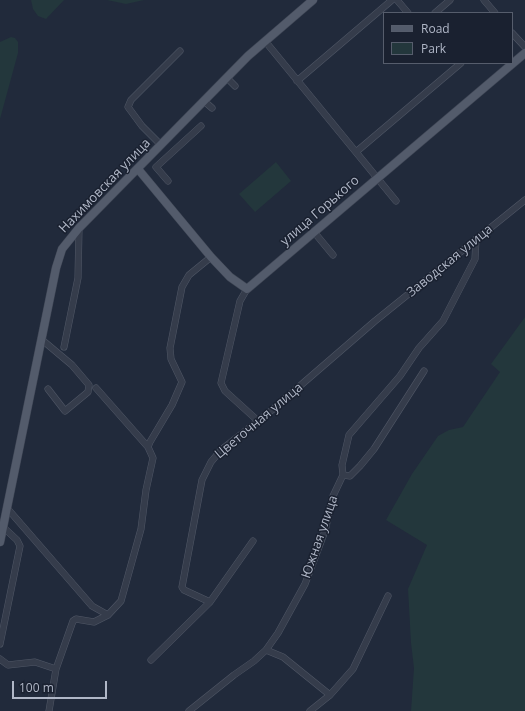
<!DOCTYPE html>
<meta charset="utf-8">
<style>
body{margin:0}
#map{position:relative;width:525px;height:711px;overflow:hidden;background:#212a3b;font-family:"Open Sans",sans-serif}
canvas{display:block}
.legend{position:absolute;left:383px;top:12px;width:130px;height:52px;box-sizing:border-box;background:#1a2130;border:1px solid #565d6c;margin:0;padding:5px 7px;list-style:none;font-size:12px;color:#b0b7c7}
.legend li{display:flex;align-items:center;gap:8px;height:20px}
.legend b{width:20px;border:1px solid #565d6c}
.scale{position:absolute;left:12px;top:681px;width:95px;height:18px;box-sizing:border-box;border:2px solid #b0b7c7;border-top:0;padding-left:5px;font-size:12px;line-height:14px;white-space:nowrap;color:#b0b7c7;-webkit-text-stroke:3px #1a2130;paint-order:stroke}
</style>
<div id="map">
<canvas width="525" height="711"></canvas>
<ul class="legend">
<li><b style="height:5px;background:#535b6b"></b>Road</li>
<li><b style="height:11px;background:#23373c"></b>Park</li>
</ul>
<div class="scale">100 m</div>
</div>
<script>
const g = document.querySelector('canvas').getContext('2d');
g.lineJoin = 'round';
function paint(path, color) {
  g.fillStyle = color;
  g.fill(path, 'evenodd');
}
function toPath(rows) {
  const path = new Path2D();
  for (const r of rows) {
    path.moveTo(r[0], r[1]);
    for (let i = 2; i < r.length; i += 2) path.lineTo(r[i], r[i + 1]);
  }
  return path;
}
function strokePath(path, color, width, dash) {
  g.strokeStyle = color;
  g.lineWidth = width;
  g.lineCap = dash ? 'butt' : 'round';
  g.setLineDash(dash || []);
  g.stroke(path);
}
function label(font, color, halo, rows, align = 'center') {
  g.font = font + ' "Open Sans",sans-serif';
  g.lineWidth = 3;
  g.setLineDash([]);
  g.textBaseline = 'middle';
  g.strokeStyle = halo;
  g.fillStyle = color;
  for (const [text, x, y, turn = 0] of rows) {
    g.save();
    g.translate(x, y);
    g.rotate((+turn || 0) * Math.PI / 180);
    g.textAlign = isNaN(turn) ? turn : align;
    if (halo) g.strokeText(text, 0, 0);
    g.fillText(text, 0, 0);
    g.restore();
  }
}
const green = toPath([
 [31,0,64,0,46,19,38,16,33,9],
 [107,0,144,0,126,4],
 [11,37,15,38,18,42,18,53,0,119,0,42],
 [276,162,291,181,255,212,239,194],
 [525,317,525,711,411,711,414,668,411,643,408,589,427,545,386,520,412,474,438,436,449,430,463,427,500,372,491,364]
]);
const minor = toPath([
 [397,0,408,13],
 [484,0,495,13],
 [435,13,450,0],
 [512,33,525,47],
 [265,41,396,201],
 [227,78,235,86],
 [297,81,392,0],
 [204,101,212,108],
 [161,145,142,126,128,107,131,100,180,51],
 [356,152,461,63],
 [168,181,156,167,201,126],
 [314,232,333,255],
 [247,289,240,301,221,383,225,391,257,420],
 [41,339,72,365,89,385,88,392,65,411,48,389],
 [64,347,78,278,79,228],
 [96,388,148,447],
 [343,475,342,465,349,435,400,376,419,348,443,321,475,259,476,239],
 [343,475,350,476,360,466,374,449,424,371],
 [7,508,92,606,108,615],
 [210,602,184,590,182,587,202,480,211,462,221,450,272,410,375,321,525,200],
 [0,644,20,546,17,540,3,527],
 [266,650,283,657,330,695],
 [0,659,8,665,35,662,56,669],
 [151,660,210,602,253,541],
 [49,711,56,669,73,621,76,619,94,622,108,615,121,601,141,529,146,490,153,458,148,447,150,442,172,405,182,382,171,359,170,348,182,287,189,275,211,257],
 [189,711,234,675,254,661,266,650,278,633,305,584,325,531,333,496,343,475],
 [310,711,330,695,353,669,388,596]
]);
const major = toPath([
 [138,169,211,257,230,277,247,289,525,53],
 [0,542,56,268,62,249,79,228,248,56,313,0]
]);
const streetNames = [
 ["Нахимовская улица",105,186,-46],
 ["улица Горького",320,211,-41],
 ["Заводская улица",450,261,-39],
 ["Цветочная улица",259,421,-40],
 ["Южная улица",320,537,-71]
];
paint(green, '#23373c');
strokePath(minor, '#505766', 7);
strokePath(major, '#3e4554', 9);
strokePath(minor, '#353c4b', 6);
strokePath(major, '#535b6b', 8);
label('13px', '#b0b7c7', '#1a2130', streetNames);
</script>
